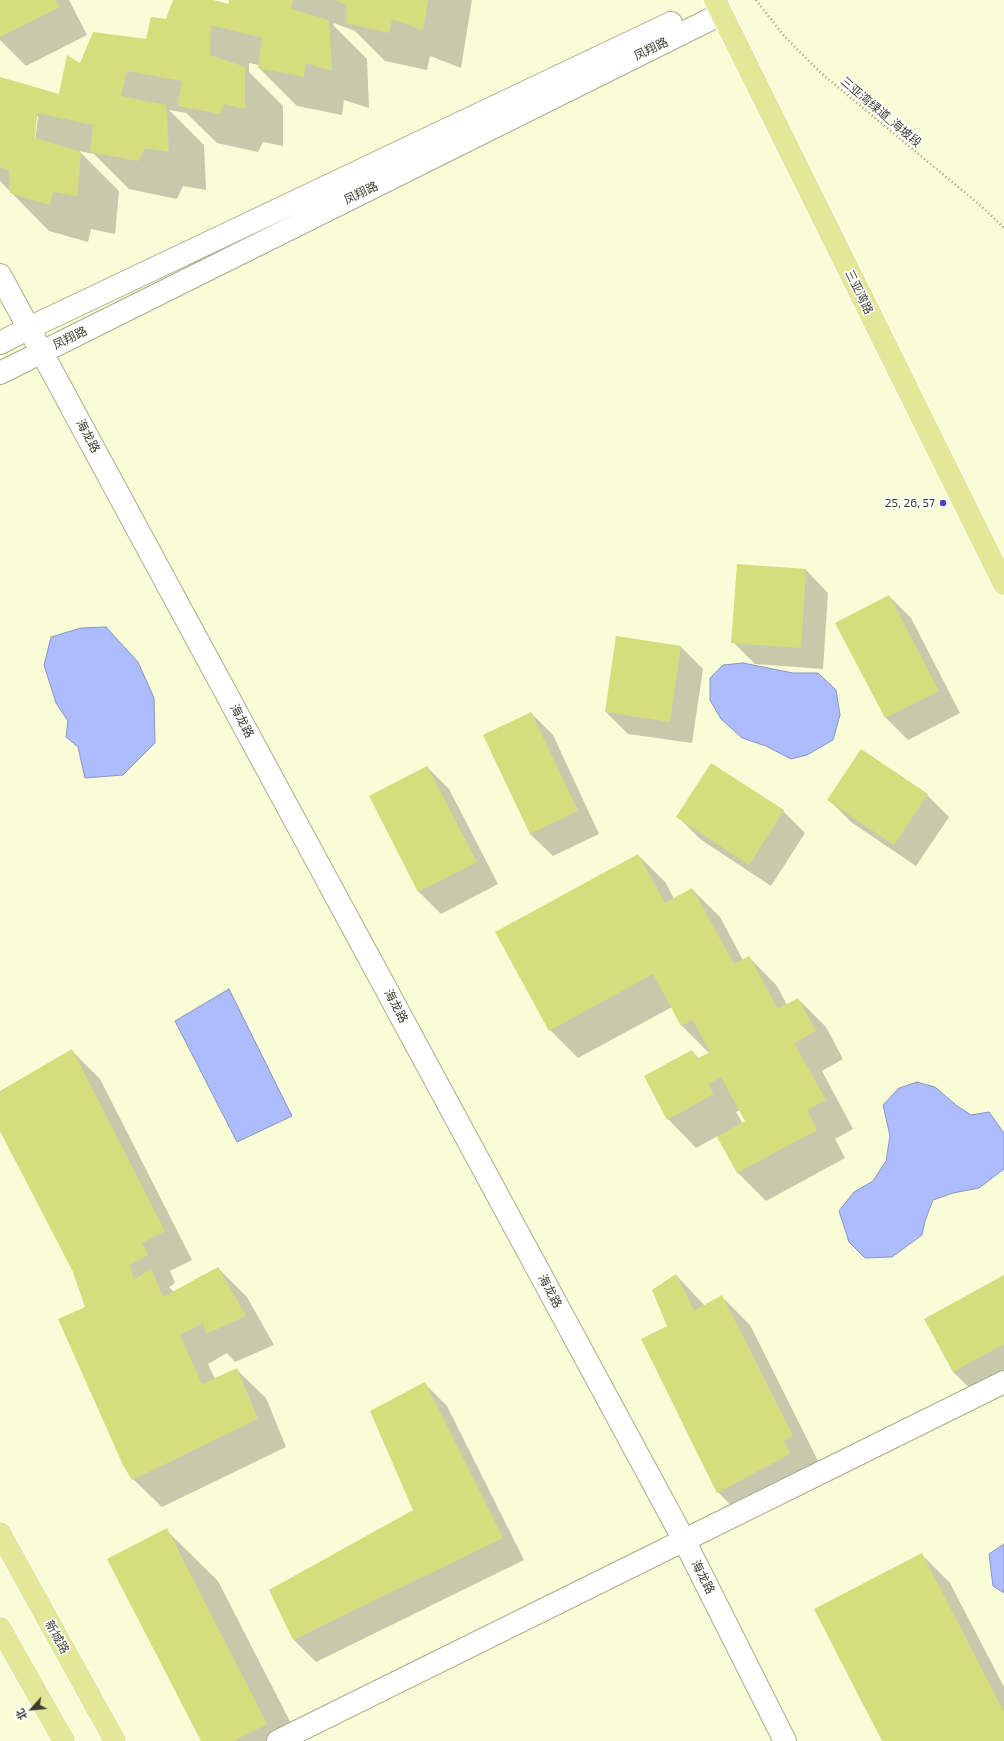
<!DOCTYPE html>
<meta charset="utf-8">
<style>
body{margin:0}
#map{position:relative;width:1004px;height:1741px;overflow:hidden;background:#f8fcd7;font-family:"Exo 2","Noto Sans SC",sans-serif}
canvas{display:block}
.north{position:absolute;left:12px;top:1689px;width:40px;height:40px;-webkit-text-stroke:3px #fff;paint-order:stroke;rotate:243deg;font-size:11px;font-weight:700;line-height:16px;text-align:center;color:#3c3d2f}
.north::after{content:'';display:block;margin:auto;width:14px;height:18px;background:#3c3d2f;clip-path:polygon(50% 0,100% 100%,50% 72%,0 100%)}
</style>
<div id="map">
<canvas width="1004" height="1741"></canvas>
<div class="north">北</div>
</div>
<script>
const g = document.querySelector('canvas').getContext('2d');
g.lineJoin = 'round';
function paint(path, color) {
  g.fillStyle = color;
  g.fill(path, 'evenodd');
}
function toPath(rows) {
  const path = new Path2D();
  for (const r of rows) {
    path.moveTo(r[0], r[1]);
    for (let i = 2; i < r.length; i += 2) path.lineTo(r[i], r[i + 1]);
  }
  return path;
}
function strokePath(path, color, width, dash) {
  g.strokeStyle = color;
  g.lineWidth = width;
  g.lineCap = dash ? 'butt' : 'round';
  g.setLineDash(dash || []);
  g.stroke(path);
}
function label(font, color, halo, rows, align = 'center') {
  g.font = font + ' "Exo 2","Noto Sans SC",sans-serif';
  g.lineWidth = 3.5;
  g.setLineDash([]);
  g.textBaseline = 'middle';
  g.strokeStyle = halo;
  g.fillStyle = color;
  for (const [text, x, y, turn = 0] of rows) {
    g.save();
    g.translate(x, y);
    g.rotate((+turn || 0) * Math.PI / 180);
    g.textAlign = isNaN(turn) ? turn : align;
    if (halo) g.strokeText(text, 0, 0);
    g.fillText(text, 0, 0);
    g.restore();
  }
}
const water = toPath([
 [106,627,138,662,154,698,155,743,123,775,85,778,78,747,66,737,68,721,56,703,44,665,51,637,81,628,106,627],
 [743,663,793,673,818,673,836,690,840,715,833,740,807,755,791,759,766,746,742,738,721,719,710,700,710,678,723,665,743,663],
 [229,989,292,1116,237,1142,175,1021,229,989],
 [917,1082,935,1087,956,1105,971,1115,989,1112,1004,1133,1004,1169,979,1188,953,1193,933,1200,925,1221,922,1235,892,1257,865,1258,849,1242,839,1211,854,1192,873,1181,886,1161,890,1136,883,1105,899,1088,917,1082],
 [1004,1544,1004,1593,993,1586,989,1554,1004,1544]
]);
const shadow = toPath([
 [0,0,69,0,87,35,26,66,0,40],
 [174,0,209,0,229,5,230,0,472,0,461,68,430,56,427,70,385,61,355,31,334,23,333,25,367,59,369,108,344,100,342,115,297,106,259,68,259,65,249,63,249,72,283,106,283,146,263,142,258,152,217,143,186,113,169,110,204,145,206,190,183,186,177,199,129,189,94,154,79,151,119,191,115,234,91,229,88,242,49,231,0,181,0,78,60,95,81,64,146,40,167,20],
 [37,116,38,116,35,143,33,143],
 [738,565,806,570,828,593,823,669,755,664,733,642],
 [889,596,911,618,960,713,908,740,886,718,837,623],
 [617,637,681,647,703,669,692,743,628,734,606,712],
 [531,713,553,735,599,834,553,856,530,834,484,735],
 [427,767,449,789,498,884,441,914,419,892,370,796],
 [927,795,949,817,916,866,851,822,829,800],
 [783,811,805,833,771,886,700,839,678,817],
 [638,855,666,883,674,899,692,889,720,917,743,960,749,957,777,986,787,1005,798,999,826,1027,843,1059,822,1071,853,1129,835,1139,845,1158,766,1201,738,1173,718,1136,696,1148,668,1119,692,1051,699,1059,710,1054,682,1026,672,1007,578,1058,550,1030],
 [740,1110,746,1122,743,1124,736,1112],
 [72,1051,100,1079,192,1260,170,1271,175,1283,169,1287,174,1292,218,1268,247,1297,274,1345,235,1362,227,1353,208,1364,215,1379,237,1370,266,1398,286,1447,162,1507,133,1479,86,1307,74,1272,0,1129,0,1092],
 [676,1275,705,1306,722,1297,750,1325,820,1465,746,1521,718,1492,669,1326],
 [1004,1276,1004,1378,976,1394,953,1372],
 [425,1384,447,1406,524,1560,316,1662,294,1640,414,1510],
 [166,1530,218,1581,300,1741,202,1741],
 [922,1555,950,1583,1004,1687,1004,1741,883,1741]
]);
const building = toPath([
 [0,0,56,0,60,7,0,37],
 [173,0,213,0,229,4,229,0,293,0,291,9,329,20,332,71,306,63,304,77,258,68,262,38,211,25,210,55,245,67,245,109,224,104,220,114,178,106,182,81,127,71,121,96,166,105,169,152,145,148,138,161,90,152,93,125,37,113,35,138,81,152,77,196,53,192,50,205,10,193,9,170,0,167,0,77,59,94,67,55,80,63,93,32,146,39,151,17,166,19],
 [334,0,428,0,423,30,392,19,389,33,346,23,347,5],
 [737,564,806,569,801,648,731,643],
 [889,595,939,691,885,718,835,623],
 [616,636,681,646,670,722,605,712],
 [531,712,578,811,530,834,483,735],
 [861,749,928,794,894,845,827,800],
 [711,763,784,810,749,865,676,817],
 [427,766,477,862,418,892,369,796],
 [638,854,665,903,692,888,734,964,749,956,778,1009,798,998,816,1031,794,1043,826,1100,807,1110,817,1130,737,1173,717,1137,745,1121,721,1077,708,1084,714,1094,667,1120,644,1076,692,1050,697,1059,710,1052,693,1020,681,1026,653,974,549,1031,495,932],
 [72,1049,165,1231,142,1243,148,1255,130,1265,134,1280,151,1268,163,1297,218,1267,246,1316,206,1334,203,1323,180,1335,202,1384,237,1368,258,1419,132,1480,123,1465,58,1319,85,1307,73,1272,0,1131,0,1091],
 [676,1274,694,1311,722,1295,793,1436,784,1440,790,1454,717,1493,641,1339,667,1326,652,1290],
 [1004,1275,1004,1344,953,1372,924,1319],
 [425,1382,503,1538,293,1640,269,1590,413,1510,370,1411],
 [167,1528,267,1724,234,1741,201,1741,107,1559],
 [922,1553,1004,1712,1004,1741,882,1741,814,1609]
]);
const path = toPath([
 [756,0,785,37,821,73,981,206,1004,228]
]);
const minor = toPath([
 [0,275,684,1540,785,1741],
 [0,343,29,328,671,23],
 [0,373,721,14],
 [278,1741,1004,1382]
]);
const major = toPath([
 [715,0,1004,584],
 [0,1533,115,1741],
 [0,1628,64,1741]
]);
const markers = [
 [943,503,4,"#4048bd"]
];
const streetNames = [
 ["凤翔路",651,49,-26],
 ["三亚湾绿道_海坡段",881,112,40],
 ["凤翔路",361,193,-26],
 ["三亚湾路",859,292,64],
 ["凤翔路",70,338,-26],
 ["海龙路",88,436,62],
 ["海龙路",242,721,62],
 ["海龙路",396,1006,62],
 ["海龙路",550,1291,62],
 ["海龙路",703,1577,63],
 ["新城路",57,1637,61]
];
const poiNames = [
 ["25, 26, 57",935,503]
];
paint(water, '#acbcfe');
strokePath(water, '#8a96c0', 1);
paint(shadow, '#0003');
paint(building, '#d6dd7d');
strokePath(minor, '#aaad8b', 24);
strokePath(major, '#fff', 24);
strokePath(path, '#989b82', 2.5, [1, 3]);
strokePath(minor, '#fff', 22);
strokePath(major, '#e3e797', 22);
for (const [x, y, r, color] of markers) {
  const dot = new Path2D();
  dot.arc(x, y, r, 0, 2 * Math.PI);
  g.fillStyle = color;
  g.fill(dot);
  strokePath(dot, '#fff', 1.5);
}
label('12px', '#3c3d2f', '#fff', streetNames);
label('12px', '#3c3d2f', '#fff', poiNames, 'right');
</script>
